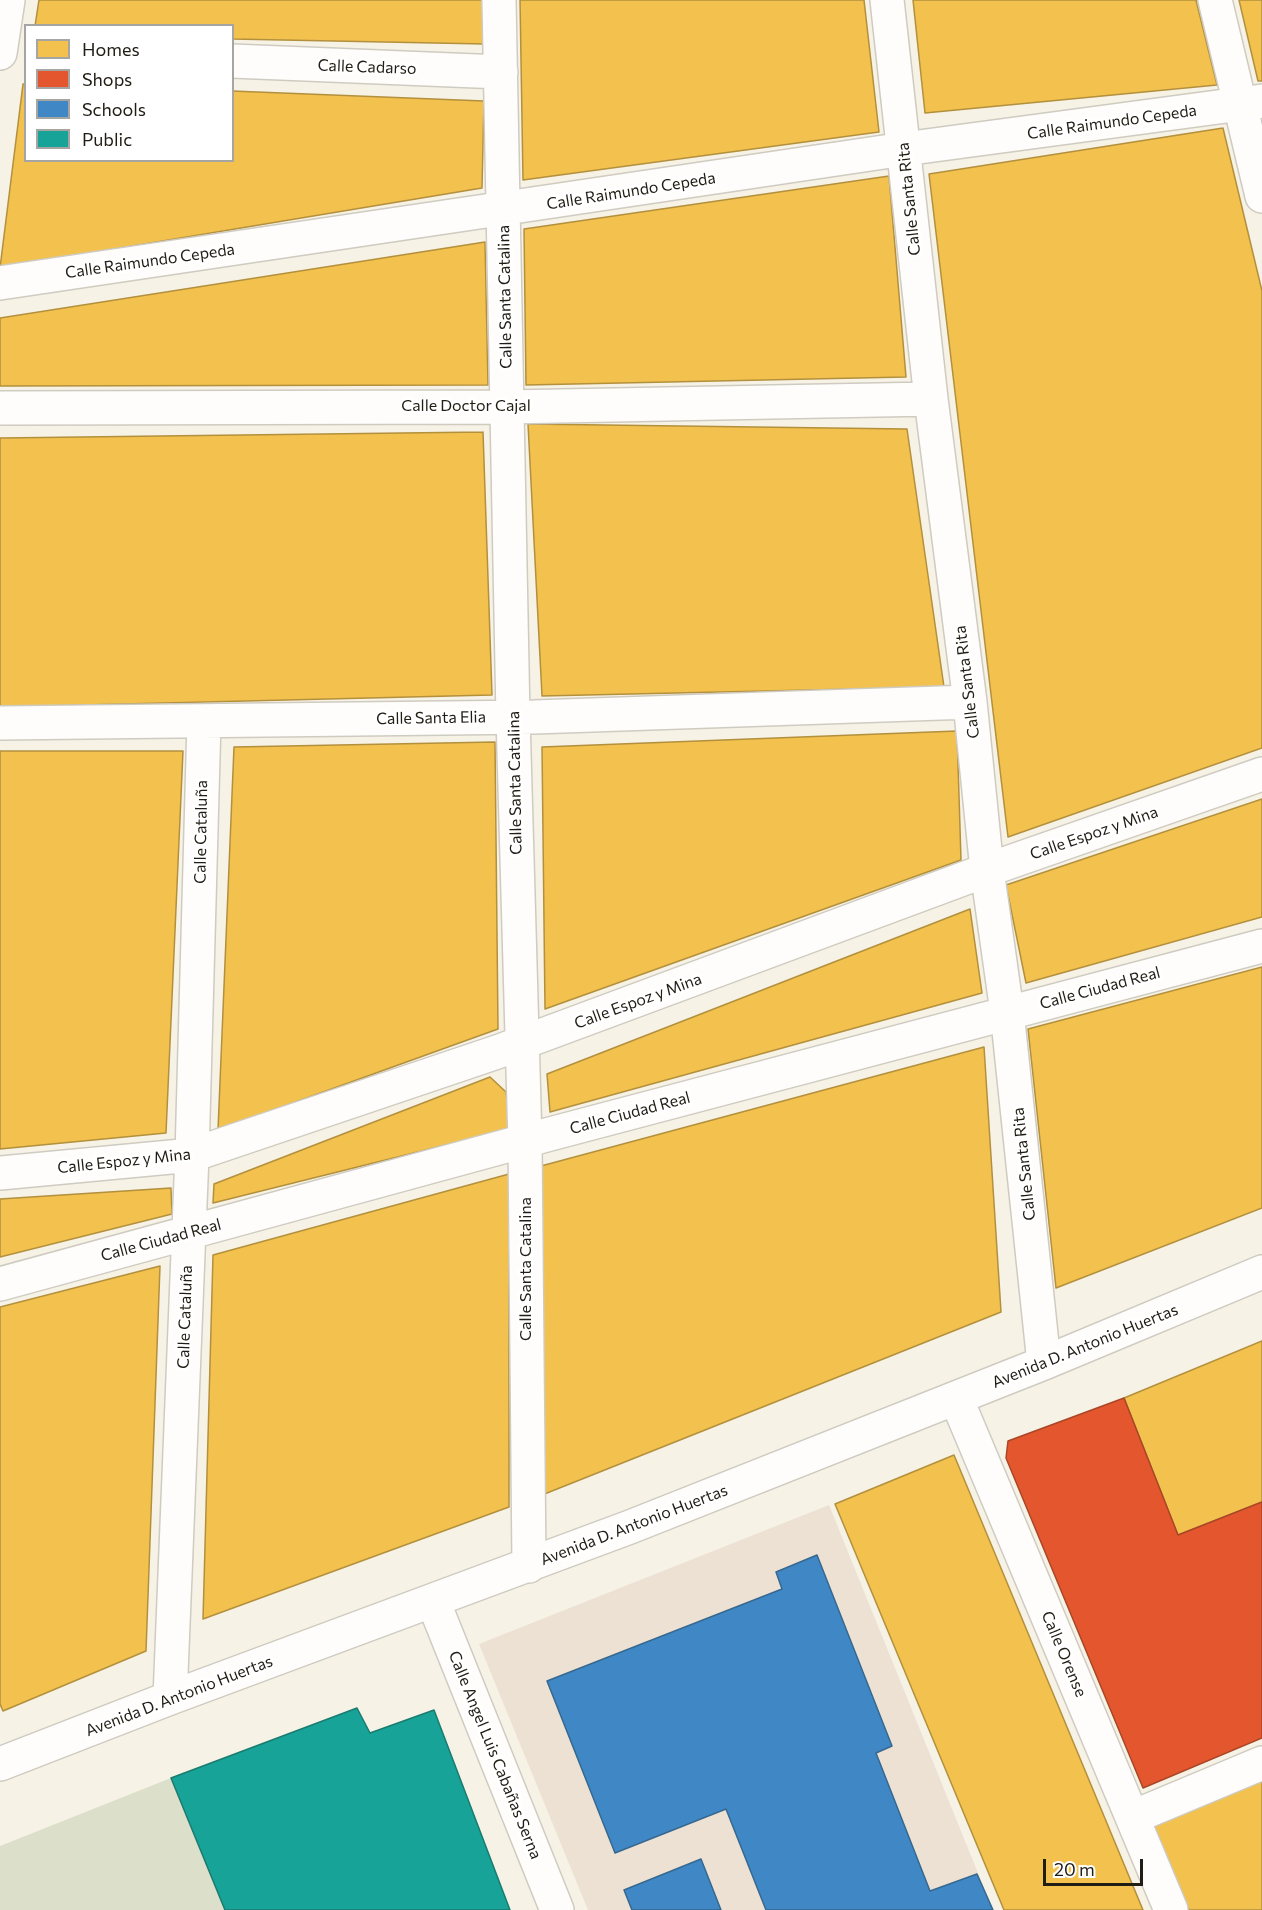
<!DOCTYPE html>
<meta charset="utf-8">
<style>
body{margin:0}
#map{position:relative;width:1262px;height:1910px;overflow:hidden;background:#f7f2e6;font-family:Commissioner,sans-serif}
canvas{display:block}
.legend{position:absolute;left:24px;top:24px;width:210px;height:138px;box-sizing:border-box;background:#fff;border:2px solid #a6a5a1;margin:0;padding:8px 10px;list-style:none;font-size:18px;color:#201d14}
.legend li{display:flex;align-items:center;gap:12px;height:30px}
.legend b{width:30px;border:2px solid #a6a5a1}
.scale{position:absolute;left:1043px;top:1859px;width:100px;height:27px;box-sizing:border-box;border:3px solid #201d14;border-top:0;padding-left:8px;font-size:18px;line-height:21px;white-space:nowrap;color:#201d14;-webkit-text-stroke:4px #fff;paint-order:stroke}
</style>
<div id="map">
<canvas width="1262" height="1910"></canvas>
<ul class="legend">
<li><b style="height:16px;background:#f2c14e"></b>Homes</li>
<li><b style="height:16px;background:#e4572e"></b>Shops</li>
<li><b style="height:16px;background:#3f88c5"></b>Schools</li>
<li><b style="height:16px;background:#17a398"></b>Public</li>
</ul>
<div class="scale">20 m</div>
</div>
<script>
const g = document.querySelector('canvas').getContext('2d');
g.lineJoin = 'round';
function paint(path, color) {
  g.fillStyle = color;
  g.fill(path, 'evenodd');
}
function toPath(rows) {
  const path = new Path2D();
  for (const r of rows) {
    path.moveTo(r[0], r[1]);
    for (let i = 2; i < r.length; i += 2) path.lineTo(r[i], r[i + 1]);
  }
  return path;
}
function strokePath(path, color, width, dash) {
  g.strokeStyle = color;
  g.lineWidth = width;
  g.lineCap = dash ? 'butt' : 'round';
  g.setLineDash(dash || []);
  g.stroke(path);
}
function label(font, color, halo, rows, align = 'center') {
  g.font = font + ' Commissioner,sans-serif';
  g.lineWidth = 6;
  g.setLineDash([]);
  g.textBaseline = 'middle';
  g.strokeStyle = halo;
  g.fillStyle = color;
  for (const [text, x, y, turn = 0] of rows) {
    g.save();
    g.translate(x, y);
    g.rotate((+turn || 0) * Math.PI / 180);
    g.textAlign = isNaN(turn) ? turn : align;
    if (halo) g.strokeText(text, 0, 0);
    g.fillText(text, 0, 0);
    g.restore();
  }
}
const education = toPath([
 [829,1505,993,1910,588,1910,479,1644]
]);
const green = toPath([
 [171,1778,225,1910,0,1910,0,1846]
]);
const homes = toPath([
 [39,0,483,0,485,44,232,39,232,26,35,26,39,0],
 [520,0,864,0,879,132,523,180,520,0],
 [913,0,1196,0,1217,85,925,113,913,0],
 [1239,0,1262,0,1262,81,1258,81,1239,0],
 [23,84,26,84,26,160,232,160,232,91,484,101,482,188,0,268,23,84],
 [1223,128,1262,291,1262,748,1008,837,929,174,1223,128],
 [889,176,906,377,526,385,524,229,889,176],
 [485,242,488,385,0,386,0,318,485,242],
 [528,424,907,429,944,687,542,696,528,424],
 [483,432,492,695,0,707,0,438,483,432],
 [957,731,961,860,545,1009,542,747,957,731],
 [495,742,498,1029,218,1130,234,747,495,742],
 [0,751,183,751,166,1133,0,1149,0,751],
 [1262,799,1262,917,1026,983,1006,885,1262,799],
 [970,909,982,993,550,1112,547,1074,970,909],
 [1262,967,1262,1208,1056,1288,1028,1029,1262,967],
 [984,1047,1001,1312,542,1495,541,1166,984,1047],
 [490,1077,506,1092,510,1129,213,1203,214,1184,490,1077],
 [509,1174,509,1507,203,1619,213,1255,509,1174],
 [171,1188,172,1214,0,1257,0,1199,171,1188],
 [160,1266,146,1651,3,1711,0,1704,0,1307,160,1266],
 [1262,1341,1262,1502,1178,1535,1124,1398,1262,1341],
 [954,1455,1143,1910,1004,1910,835,1504,954,1455],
 [1262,1779,1262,1910,1189,1910,1150,1822,1262,1779]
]);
const shops = toPath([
 [1124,1398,1178,1535,1262,1502,1262,1738,1143,1788,1006,1458,1008,1441,1124,1398]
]);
const schools = toPath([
 [817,1555,892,1746,876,1753,930,1891,977,1874,993,1910,766,1910,726,1809,615,1853,547,1681,782,1589,776,1572,817,1555],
 [701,1859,721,1910,632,1910,624,1890,701,1859]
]);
const public = toPath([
 [357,1708,370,1733,434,1710,510,1910,225,1910,171,1778,357,1708]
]);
const minor = toPath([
 [499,0,513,717,525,1141,529,1566],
 [887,0,931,399,970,702,987,870,1007,1012,1044,1363],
 [1215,0,1262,196],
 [0,53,8,0],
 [232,61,501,72],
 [0,283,904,149,1262,101],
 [0,408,507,407,931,399],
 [0,723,534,717,970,702],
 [0,1173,192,1155,497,1052,987,870,1262,774],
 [0,1284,550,1134,1262,946],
 [956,1398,1171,1910],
 [433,1601,557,1910],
 [170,1698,192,1155,204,721],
 [0,1764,170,1698,630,1527,1044,1363,1262,1272],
 [1133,1817,1262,1763]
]);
const streetNames = [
 ["Calle Cadarso",367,67,2],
 ["Calle Raimundo Cepeda",1112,122,-8],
 ["Calle Raimundo Cepeda",631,191,-9],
 ["Calle Santa Rita",909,199,-96],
 ["Calle Raimundo Cepeda",150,261,-8],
 ["Calle Santa Catalina",505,297,-91],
 ["Calle Doctor Cajal",466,406],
 ["Calle Santa Rita",967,682,-97],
 ["Calle Santa Elia",431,718,-1],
 ["Calle Santa Catalina",515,783,-91],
 ["Calle Cataluña",201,832,-89],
 ["Calle Espoz y Mina",1094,833,-19],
 ["Calle Ciudad Real",1100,988,-15],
 ["Calle Espoz y Mina",638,1001,-20],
 ["Calle Ciudad Real",630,1113,-15],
 ["Calle Espoz y Mina",124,1161,-6],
 ["Calle Santa Rita",1024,1164,-96],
 ["Calle Ciudad Real",161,1240,-15],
 ["Calle Santa Catalina",526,1269,-90],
 ["Calle Cataluña",185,1317,-88],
 ["Avenida D. Antonio Huertas",1085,1346,-22],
 ["Avenida D. Antonio Huertas",634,1525,-21],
 ["Calle Orense",1064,1654,67],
 ["Avenida D. Antonio Huertas",179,1696,-21],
 ["Calle Angel Luis Cabañas Serna",495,1755,68]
];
paint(education, '#ede1d3');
paint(green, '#dcdfc9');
paint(homes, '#f2c14e');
strokePath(homes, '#b3903d', 1.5);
paint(shops, '#e4572e');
strokePath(shops, '#a94626', 1.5);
paint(schools, '#3f88c5');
strokePath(schools, '#366890', 1.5);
paint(public, '#17a398');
strokePath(public, '#1a7b70', 1.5);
strokePath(minor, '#cfcbc1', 36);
strokePath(minor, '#fefdfb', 33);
label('16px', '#201d14', '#fff', streetNames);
</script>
